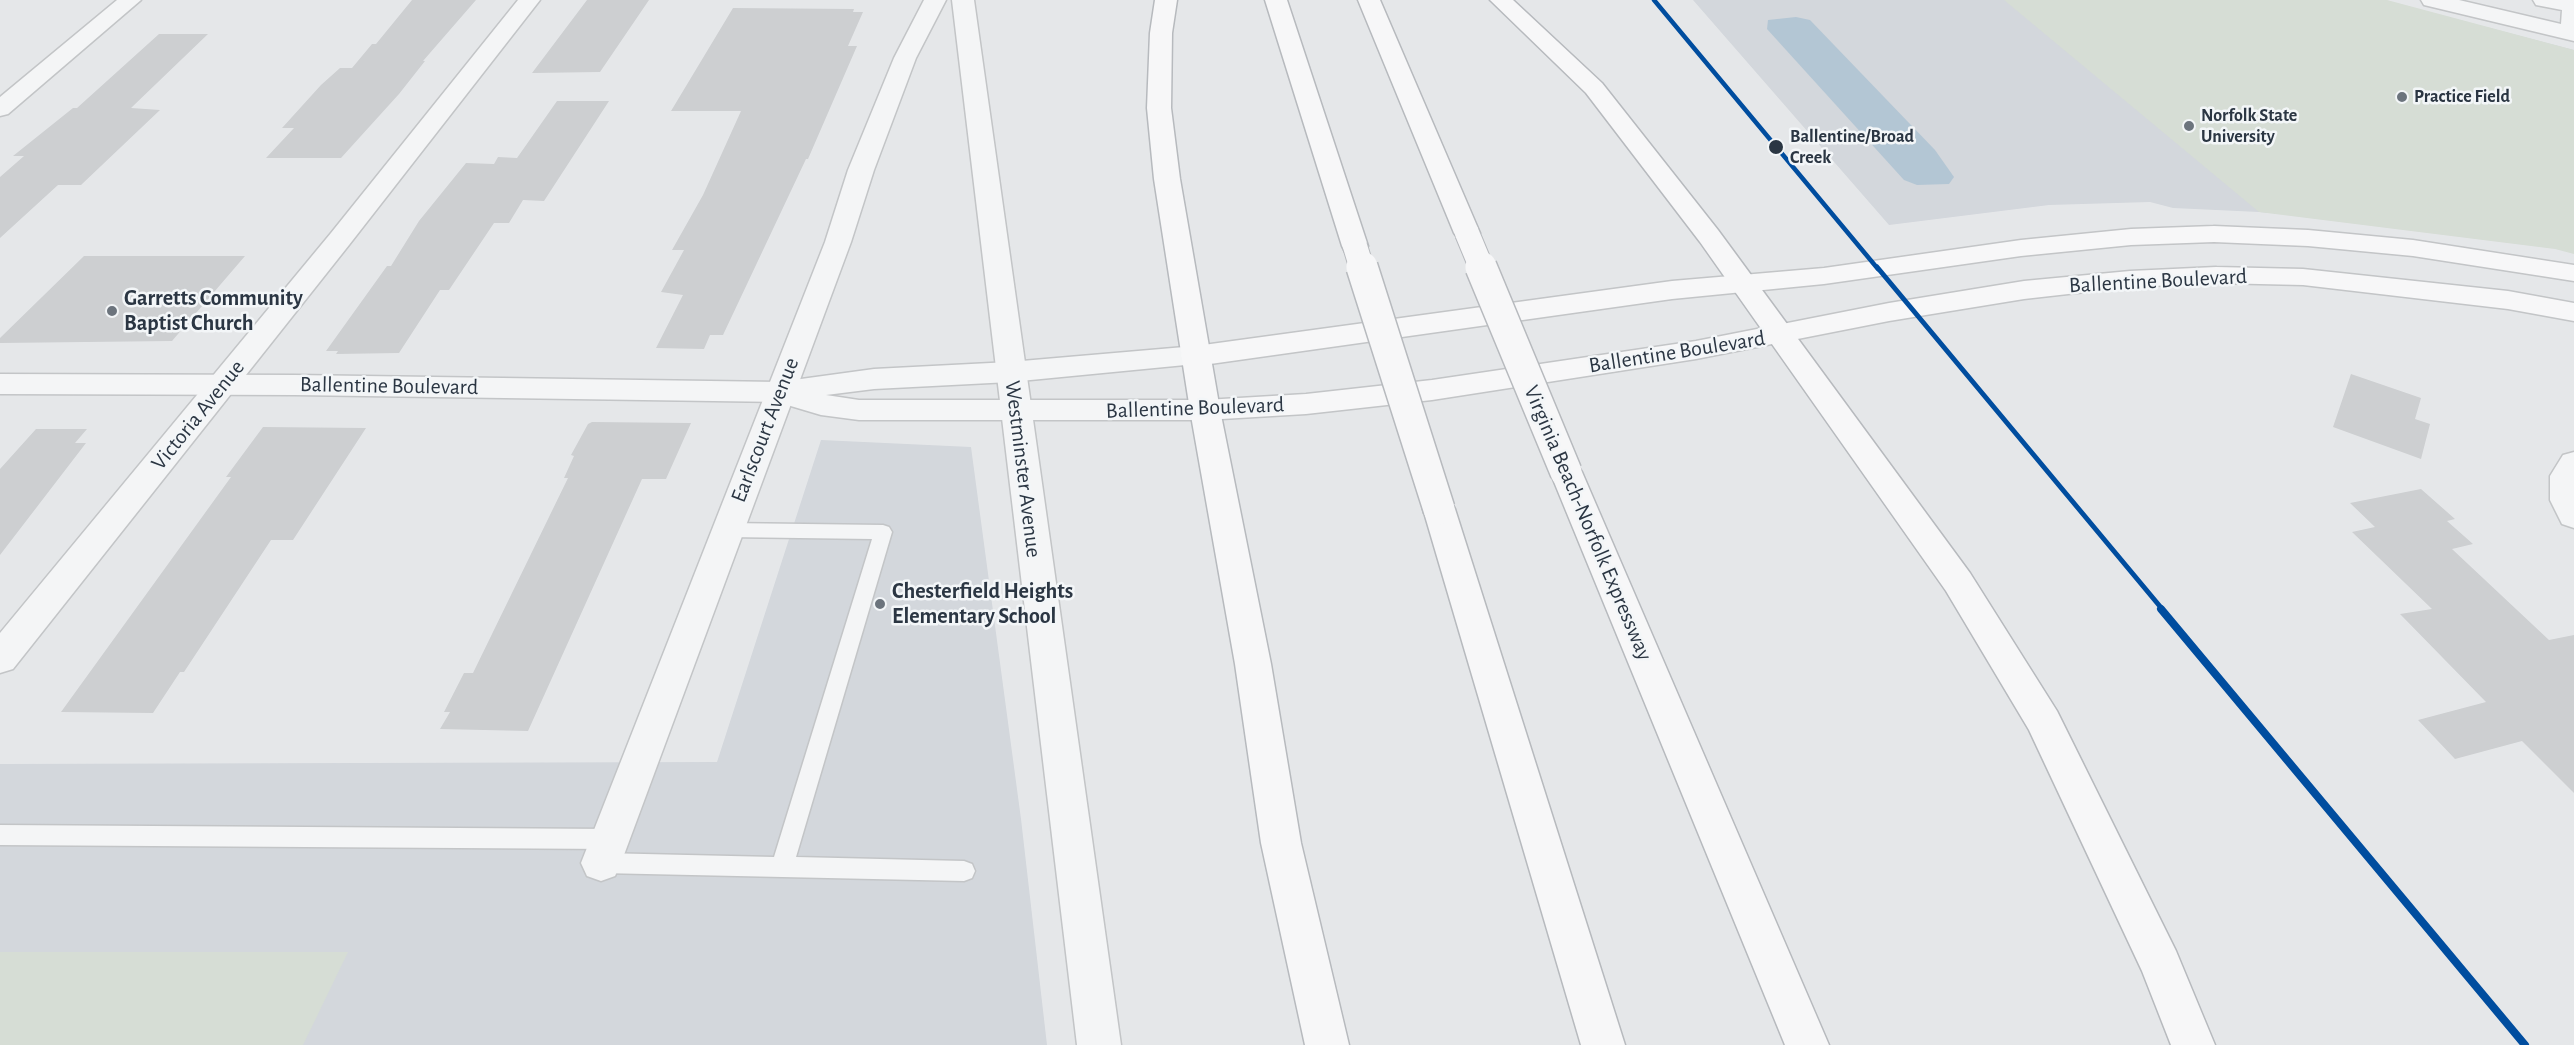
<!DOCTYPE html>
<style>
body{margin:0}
canvas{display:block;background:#e5e7e9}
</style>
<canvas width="2574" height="1045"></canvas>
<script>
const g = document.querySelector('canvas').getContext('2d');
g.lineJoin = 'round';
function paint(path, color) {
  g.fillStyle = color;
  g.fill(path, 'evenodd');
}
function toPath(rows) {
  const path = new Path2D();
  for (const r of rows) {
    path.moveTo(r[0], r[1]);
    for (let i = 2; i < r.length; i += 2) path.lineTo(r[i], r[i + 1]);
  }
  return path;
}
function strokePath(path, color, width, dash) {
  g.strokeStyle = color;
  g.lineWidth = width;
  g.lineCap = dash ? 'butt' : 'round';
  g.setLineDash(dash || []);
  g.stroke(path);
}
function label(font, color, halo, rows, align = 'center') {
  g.font = font + ' "Alegreya Sans",sans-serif';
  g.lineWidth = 5;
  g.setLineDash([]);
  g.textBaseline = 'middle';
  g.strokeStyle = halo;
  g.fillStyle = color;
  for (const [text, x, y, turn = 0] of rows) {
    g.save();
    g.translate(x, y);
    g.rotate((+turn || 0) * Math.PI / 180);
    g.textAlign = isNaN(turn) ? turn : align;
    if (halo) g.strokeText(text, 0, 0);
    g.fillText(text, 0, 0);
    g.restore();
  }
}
const built = toPath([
 [1693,0,2382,0,2574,50,2412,226,2259,212,2173,208,2150,202,2049,205,1889,225],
 [821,440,971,447,1021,819,1047,1045,0,1045,0,764,717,762]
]);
const green = toPath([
 [2004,0,2387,0,2574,50,2574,254,2555,249,2259,212],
 [0,952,348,952,303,1045,0,1045]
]);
const water = toPath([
 [1796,17,1810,20,1935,150,1954,177,1949,184,1917,185,1904,180,1767,29,1768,20]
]);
const building = toPath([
 [412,0,476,0,423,61,425,61,399,94,341,158,266,158,294,128,282,128,321,85,340,68,352,68,372,44,376,44],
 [587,0,649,0,600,72,532,73],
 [733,8,854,9,853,12,863,12,848,46,857,46,808,159,806,159,723,335,710,335,704,349,656,348,683,295,661,292,684,250,672,250,703,195,741,111,671,111],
 [159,34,208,34,131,108,160,110,81,185,58,185,0,238,0,177,24,156,13,156,73,108,77,108],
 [557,101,609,101,544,201,523,200,509,223,494,223,449,290,440,290,399,353,336,354,338,351,326,351,387,266,391,266,419,221,466,163,494,164,498,157,517,158],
 [84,256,245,256,172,341,0,343,0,338],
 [2351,374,2421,398,2415,419,2430,424,2421,459,2333,427],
 [592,422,691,423,666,479,642,479,528,731,440,729,450,712,444,712,464,673,473,673,568,478,564,478,574,456,571,455,588,424],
 [263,427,366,428,293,540,271,540,184,672,180,672,153,713,61,712,231,477,226,477],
 [36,429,87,429,75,443,86,443,0,555,0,469],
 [2421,489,2455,519,2447,521,2473,544,2452,549,2549,640,2574,635,2574,793,2522,741,2455,759,2418,720,2486,702,2400,614,2432,609,2352,532,2375,527,2350,503]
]);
const service = toPath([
 [727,523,883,525,889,527,892,532,796,857,964,861,972,864,975,871,972,878,964,881,601,873,593,870,590,863,593,856,601,853,774,857,872,539,727,537,721,535,718,530,721,525,727,523],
 [0,825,611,829,619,832,622,839,619,846,611,849,0,845,0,825]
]);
const minor = toPath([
 [117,0,141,0,8,114,0,116,0,97,117,0],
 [518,0,540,0,349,245,13,669,0,673,0,633,331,233,518,0],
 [924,0,946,0,916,58,874,170,851,242,621,863,615,876,601,881,587,876,581,863,825,242,848,170,894,58,924,0],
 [952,0,974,0,1121,1045,1077,1045,952,0],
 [2421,0,2459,0,2561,24,2562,10,2536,5,2533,0,2574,0,2574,41,2424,5,2421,0],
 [2574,452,2574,528,2562,524,2550,500,2550,476,2563,455,2574,452]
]);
const tertiary = toPath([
 [1196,346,1206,349,1211,356,1206,363,1010,382,874,389,826,395,859,400,1205,400,1216,403,1220,410,1216,417,1205,420,859,420,821,415,784,404,783,402,295,395,0,394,0,374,295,375,779,382,874,369,1010,362,1196,346]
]);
const secondary = toPath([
 [2214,226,2308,230,2413,240,2574,265,2574,281,2413,256,2308,246,2214,242,2131,245,2021,256,1824,284,1672,299,1196,366,1186,363,1181,356,1186,349,1196,346,1672,281,1824,268,2021,240,2131,229,2214,226],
 [2216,267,2303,269,2508,291,2574,303,2574,321,2508,309,2303,285,2216,283,2130,287,2024,299,1889,321,1696,359,1432,400,1306,414,1205,420,1194,417,1190,410,1194,403,1205,400,1306,394,1432,380,1696,341,1889,303,2024,281,2130,271,2216,267]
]);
const motorway = toPath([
 [1155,0,1177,0,1172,33,1171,108,1180,179,1220,410,1271,664,1301,843,1349,1045,1305,1045,1261,843,1235,664,1190,410,1154,179,1147,108,1150,33,1155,0],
 [1265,0,1287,0,1368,246,1365,252,1355,254,1345,252,1342,246,1265,0],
 [1358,0,1380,0,1480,233,1476,239,1467,241,1458,239,1454,233,1358,0],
 [1490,0,1513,0,1602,83,1718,230,1970,573,2057,711,2176,951,2215,1045,2171,1045,2142,971,2029,730,1946,591,1700,242,1586,93,1490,0],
 [1566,461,1577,464,1582,472,1829,1045,1785,1045,1550,472,1555,464,1566,461],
 [1439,497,1451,501,1455,509,1625,1045,1581,1045,1423,509,1427,501,1439,497]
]);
const motorwayBridgeFar1 = toPath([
 [1467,233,1482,269],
 [1355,246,1362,269]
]);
const motorwayBridge = toPath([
 [1362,267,1439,509],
 [1481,267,1566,472]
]);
const rail1Far2 = toPath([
 [1654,0,1878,269]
]);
const rail1Far1 = toPath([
 [1877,267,2163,610]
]);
const rail1 = toPath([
 [2161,609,2525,1045]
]);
const markers = [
 [2402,97,6,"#6c747d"],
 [2189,126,6,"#6c747d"],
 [1776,147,8,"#2b3643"],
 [112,311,6,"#6c747d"],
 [880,604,6,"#6c747d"]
];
const farPoinames = [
 ["Practice Field",2414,97],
 ["Norfolk State",2201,116],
 ["University",2201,137]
];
const farStopnames = [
 ["Ballentine/Broad",1790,137],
 ["Creek",1790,158]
];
const streetNames = [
 ["Ballentine Boulevard",2158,281,-3],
 ["Ballentine Boulevard",1677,352,-9],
 ["Ballentine Boulevard",389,386,1],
 ["Ballentine Boulevard",1195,408,-2],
 ["Victoria Avenue",198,415,-51],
 ["Earlscourt Avenue",765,430,-69],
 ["Westminster Avenue",1023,469,83],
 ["Virginia Beach-Norfolk Expressway",1588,523,67]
];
const poiNames = [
 ["Garretts Community",124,298],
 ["Baptist Church",124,323],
 ["Chesterfield Heights",892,591],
 ["Elementary School",892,616]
];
paint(built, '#d3d7dc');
paint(green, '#d6ddd5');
paint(water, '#b3c6d4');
paint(building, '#cdcfd1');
strokePath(service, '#c3c5c7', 3);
strokePath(minor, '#c3c5c7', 3);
strokePath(tertiary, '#c3c5c7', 3);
strokePath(secondary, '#c3c5c7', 3);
strokePath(motorway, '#b7babe', 3);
paint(service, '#f4f5f6');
paint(minor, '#f4f5f6');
paint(tertiary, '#f4f5f6');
paint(secondary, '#f7f7f8');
paint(motorway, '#f7f7f8');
strokePath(motorwayBridgeFar1, '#b7babe', 26, []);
strokePath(motorwayBridge, '#b7babe', 34, []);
strokePath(motorwayBridgeFar1, '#f7f7f8', 24);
strokePath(motorwayBridge, '#f7f7f8', 31);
strokePath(rail1Far2, '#004d9f', 4.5);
strokePath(rail1Far1, '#004d9f', 5);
strokePath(rail1, '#004d9f', 8);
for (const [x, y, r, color] of markers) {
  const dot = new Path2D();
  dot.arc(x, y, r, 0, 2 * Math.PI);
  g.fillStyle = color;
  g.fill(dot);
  strokePath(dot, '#f3f6f8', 2);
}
label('bold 18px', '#2b3643', '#f3f6f8', farPoinames, 'left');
label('bold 18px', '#2b3643', '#f3f6f8', farStopnames, 'left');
label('22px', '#2b3643', '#f3f6f8', streetNames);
label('bold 22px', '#2b3643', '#f3f6f8', poiNames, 'left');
</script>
